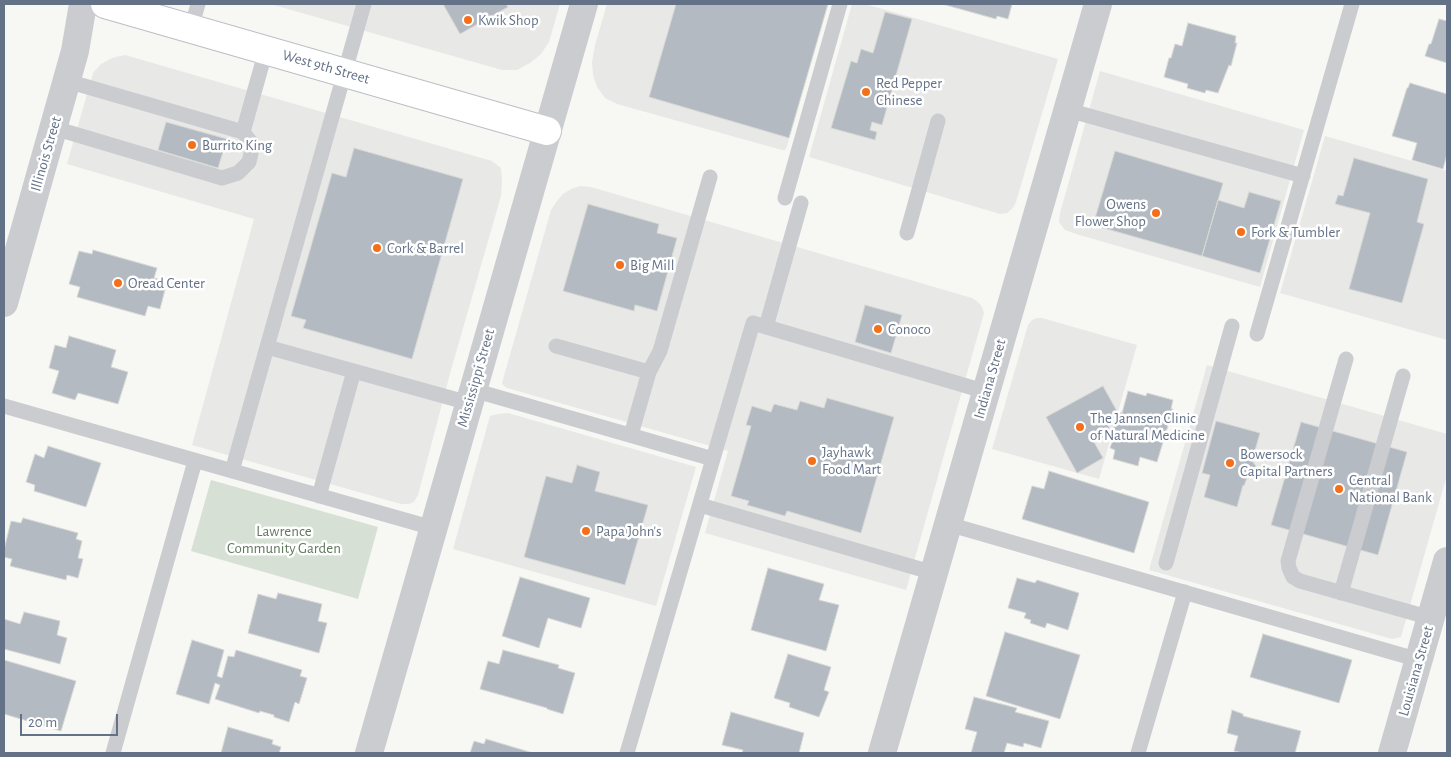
<!DOCTYPE html>
<style>
body{margin:0}
#map{position:relative;width:1451px;height:757px;overflow:hidden;background:#f7f7f4;font-family:"Alegreya Sans",sans-serif}
canvas{display:block}
.frame{position:absolute;inset:0;border:5px solid #647288;pointer-events:none}
.scale{position:absolute;left:20px;top:714px;width:98px;height:22px;box-sizing:border-box;border:2px solid #647288;border-top:0;padding-left:6px;font-size:15px;line-height:18px;white-space:nowrap;color:#647288;-webkit-text-stroke:4px #fff;paint-order:stroke}
</style>
<div id="map">
<canvas width="1451" height="757"></canvas>
<div class="frame"></div>
<div class="scale">20 m</div>
</div>
<script>
const g = document.querySelector('canvas').getContext('2d');
g.lineJoin = 'round';
function paint(path, color) {
  g.fillStyle = color;
  g.fill(path, 'evenodd');
}
function toPath(rows) {
  const path = new Path2D();
  for (const r of rows) {
    path.moveTo(r[0], r[1]);
    for (let i = 2; i < r.length; i += 2) path.lineTo(r[i], r[i + 1]);
  }
  return path;
}
function strokePath(path, color, width, dash) {
  g.strokeStyle = color;
  g.lineWidth = width;
  g.lineCap = dash ? 'butt' : 'round';
  g.setLineDash(dash || []);
  g.stroke(path);
}
function label(font, color, halo, rows, align = 'center') {
  g.font = font + ' "Alegreya Sans",sans-serif';
  g.lineWidth = 5;
  g.setLineDash([]);
  g.textBaseline = 'middle';
  g.strokeStyle = halo;
  g.fillStyle = color;
  for (const [text, x, y, turn = 0] of rows) {
    g.save();
    g.translate(x, y);
    g.rotate((+turn || 0) * Math.PI / 180);
    g.textAlign = isNaN(turn) ? turn : align;
    if (halo) g.strokeText(text, 0, 0);
    g.fillText(text, 0, 0);
    g.restore();
  }
}
const built = toPath([
 [270,4,560,4,549,42,541,54,530,63,517,70,502,70],
 [607,4,827,4,787,146,785,150,782,150,617,104,605,98,597,87,593,75,592,62,595,45],
 [852,4,865,4,1058,59,1016,202,1013,208,1007,213,1000,214,809,157],
 [125,55,492,161,501,168,502,182,501,196,451,370,418,495,414,502,409,504,401,504,192,445,254,219,67,164,93,73,101,64,112,58],
 [1100,71,1304,130,1260,287,1076,234,1065,230,1059,222,1060,213],
 [1325,136,1447,171,1447,340,1280,293],
 [580,186,591,187,972,298,978,302,982,307,984,313,906,590,705,533,728,451,507,388,504,386,502,383,551,210,557,201,563,194,571,189],
 [1037,318,1042,318,1137,345,1099,479,992,449,1028,325,1032,320],
 [1207,365,1447,434,1447,475,1401,637,1392,639,1149,570],
 [508,413,696,467,656,606,453,549,490,416,497,414]
]);
const green = toPath([
 [211,480,378,527,358,599,191,551]
]);
const building = toPath([
 [443,4,506,4,508,7,460,34,443,4],
 [676,4,828,4,789,138,649,97,676,4],
 [942,4,1012,4,1008,19,997,16,996,19,942,4],
 [885,12,912,19,882,125,872,122,870,130,877,132,875,140,831,128,851,61,857,63,861,49,873,53,885,12],
 [1439,19,1447,21,1447,63,1425,56,1429,44,1431,44,1439,19],
 [1188,23,1236,36,1235,43,1237,43,1231,66,1229,65,1218,93,1206,90,1205,93,1187,88,1188,84,1164,77,1169,58,1171,58,1175,44,1182,46,1188,23],
 [1410,83,1447,94,1447,154,1443,169,1412,160,1417,143,1392,136,1407,88,1408,88,1410,83],
 [166,122,227,139,218,168,158,150,166,122],
 [354,148,463,179,412,359,303,328,306,320,291,316,332,173,346,177,354,148],
 [1115,151,1223,183,1202,256,1093,225,1115,151],
 [1354,158,1428,179,1417,222,1424,224,1402,303,1349,289,1370,213,1335,204,1338,195,1343,196,1354,158],
 [1249,192,1281,201,1260,273,1202,256,1218,200,1244,208,1249,192],
 [588,204,659,224,657,233,677,238,657,311,635,305,634,311,563,291,588,204],
 [93,250,157,268,154,278,167,282,160,309,148,306,145,316,77,297,80,287,69,284,79,251,92,254,93,250],
 [865,305,902,315,891,353,855,342,865,305],
 [69,336,116,350,111,367,128,372,118,404,78,393,75,400,52,393,59,371,49,368,55,345,66,348,69,336],
 [1103,386,1118,413,1105,421,1112,432,1094,442,1103,458,1077,473,1046,417,1103,386],
 [1128,391,1146,396,1147,393,1173,400,1171,409,1173,409,1157,462,1140,457,1138,466,1113,459,1115,450,1110,448,1116,431,1113,430,1119,412,1122,413,1128,391],
 [827,398,894,417,861,533,787,511,785,516,747,505,749,501,731,496,751,426,746,425,752,406,771,412,774,404,797,410,800,401,824,408,827,398],
 [1216,421,1260,433,1252,461,1256,466,1253,477,1247,478,1244,486,1243,485,1237,507,1204,497,1210,475,1202,473,1216,421],
 [1301,422,1407,452,1378,555,1271,525,1301,422],
 [48,446,101,463,86,507,34,491,35,485,26,482,35,454,44,458,48,446],
 [577,465,600,472,595,491,648,505,625,585,524,557,546,476,572,483,577,465],
 [1049,471,1149,502,1134,553,1022,519,1032,486,1044,489,1049,471],
 [23,518,78,533,76,539,82,541,78,558,83,559,78,578,67,575,66,580,10,566,12,559,4,557,4,550,11,521,21,523,23,518],
 [768,568,824,584,819,600,839,605,826,651,751,630,768,568],
 [520,577,590,598,581,628,548,618,539,648,502,636,520,577],
 [1017,578,1035,583,1037,580,1079,593,1068,630,1047,623,1045,628,1030,623,1031,620,1024,618,1026,613,1008,608,1017,578],
 [278,593,322,604,318,621,327,623,319,653,248,633,258,594,276,599,278,593],
 [24,612,60,621,57,635,67,638,60,664,4,649,4,619,20,624,24,612],
 [1005,632,1080,655,1060,719,986,696,1005,632],
 [1263,634,1352,660,1339,703,1250,677,1263,634],
 [192,640,224,650,217,676,222,678,228,656,234,657,236,650,302,670,300,676,307,678,299,704,295,702,289,722,274,717,274,715,260,711,259,713,215,699,220,685,215,683,209,704,176,694,192,640],
 [503,650,559,665,558,668,575,673,563,714,547,709,547,708,480,689,488,661,499,664,503,650],
 [788,654,831,667,824,690,829,692,819,717,789,707,790,703,774,698,788,654],
 [4,660,76,681,61,731,4,714,4,660],
 [974,697,1017,708,1015,712,1049,721,1041,748,1024,743,1023,747,1007,743,1004,753,971,753,977,732,965,729,974,697],
 [1232,710,1243,714,1243,716,1301,731,1295,753,1243,753,1234,751,1238,736,1227,733,1232,710],
 [731,712,804,733,799,753,742,753,743,750,722,745,731,712],
 [228,727,273,740,272,744,281,747,279,753,221,753,228,727],
 [486,739,533,753,470,753,474,741,484,744,486,739]
]);
const service = toPath([
 [364,4,267,347,469,403],
 [191,29,198,4],
 [1068,110,1303,176],
 [54,128,222,178,238,173,249,162,253,145,243,132,67,81],
 [243,132,266,50],
 [785,198,840,4],
 [907,233,938,121],
 [766,327,801,203],
 [1257,334,1352,4],
 [556,346,649,372,631,435],
 [1346,359,1288,561,1289,568,1293,577,1300,581,1431,618],
 [649,372,660,351,710,177],
 [473,390,713,459,627,753],
 [4,406,433,528],
 [713,459,753,323,987,392],
 [232,471,267,347],
 [319,496,354,371],
 [700,505,934,573],
 [948,524,1419,660],
 [1166,563,1232,326],
 [1341,593,1403,376],
 [113,753,195,461],
 [1138,753,1185,592]
]);
const minor = toPath([
 [4,303,75,51,83,4],
 [369,753,584,4],
 [882,753,1098,4],
 [1392,753,1447,561]
]);
const secondary = toPath([
 [105,4,547,131]
]);
const markers = [
 [468,20,5,"#f36f19"],
 [866,92,5,"#f36f19"],
 [192,145,5,"#f36f19"],
 [1156,213,5,"#f36f19"],
 [1241,232,5,"#f36f19"],
 [377,248,5,"#f36f19"],
 [620,265,5,"#f36f19"],
 [118,283,5,"#f36f19"],
 [878,329,5,"#f36f19"],
 [1080,427,5,"#f36f19"],
 [812,461,5,"#f36f19"],
 [1230,463,5,"#f36f19"],
 [1339,489,5,"#f36f19"],
 [586,531,5,"#f36f19"]
];
const poiNames = [
 ["Kwik Shop",478,20],
 ["Red Pepper",876,83],
 ["Chinese",876,100],
 ["Burrito King",202,145],
 ["Owens",1146,204,"right"],
 ["Flower Shop",1146,221,"right"],
 ["Fork & Tumbler",1251,232],
 ["Cork & Barrel",387,248],
 ["Big Mill",630,265],
 ["Oread Center",128,283],
 ["Conoco",888,329],
 ["The Jannsen Clinic",1090,418],
 ["of Natural Medicine",1090,435],
 ["Jayhawk",822,452],
 ["Food Mart",822,469],
 ["Bowersock",1240,454],
 ["Capital Partners",1240,471],
 ["Central",1349,480],
 ["National Bank",1349,497],
 ["Papa John's",596,531]
];
const streetNames = [
 ["West 9th Street",326,67,16],
 ["Illinois Street",46,154,-74],
 ["Mississippi Street",476,378,-74],
 ["Indiana Street",990,379,-74],
 ["Louisiana Street",1416,671,-74]
];
const parkNames = [
 ["Lawrence",284,531],
 ["Community Garden",284,548]
];
paint(built, '#e8e8e7');
paint(green, '#d7e0d4');
paint(building, '#b4bac1');
strokePath(building, '#d8d9d6', 1);
strokePath(secondary, '#bbbfc5', 30);
strokePath(service, '#caccd0', 15);
strokePath(minor, '#caccd0', 28);
strokePath(secondary, '#fff', 28);
for (const [x, y, r, color] of markers) {
  const dot = new Path2D();
  dot.arc(x, y, r, 0, 2 * Math.PI);
  g.fillStyle = color;
  g.fill(dot);
  strokePath(dot, '#fff', 2);
}
label('15px', '#647288', '#fff', poiNames, 'left');
label('15px', '#647288', '#fff', streetNames);
label('15px', '#60795f', '#fff', parkNames);
</script>
